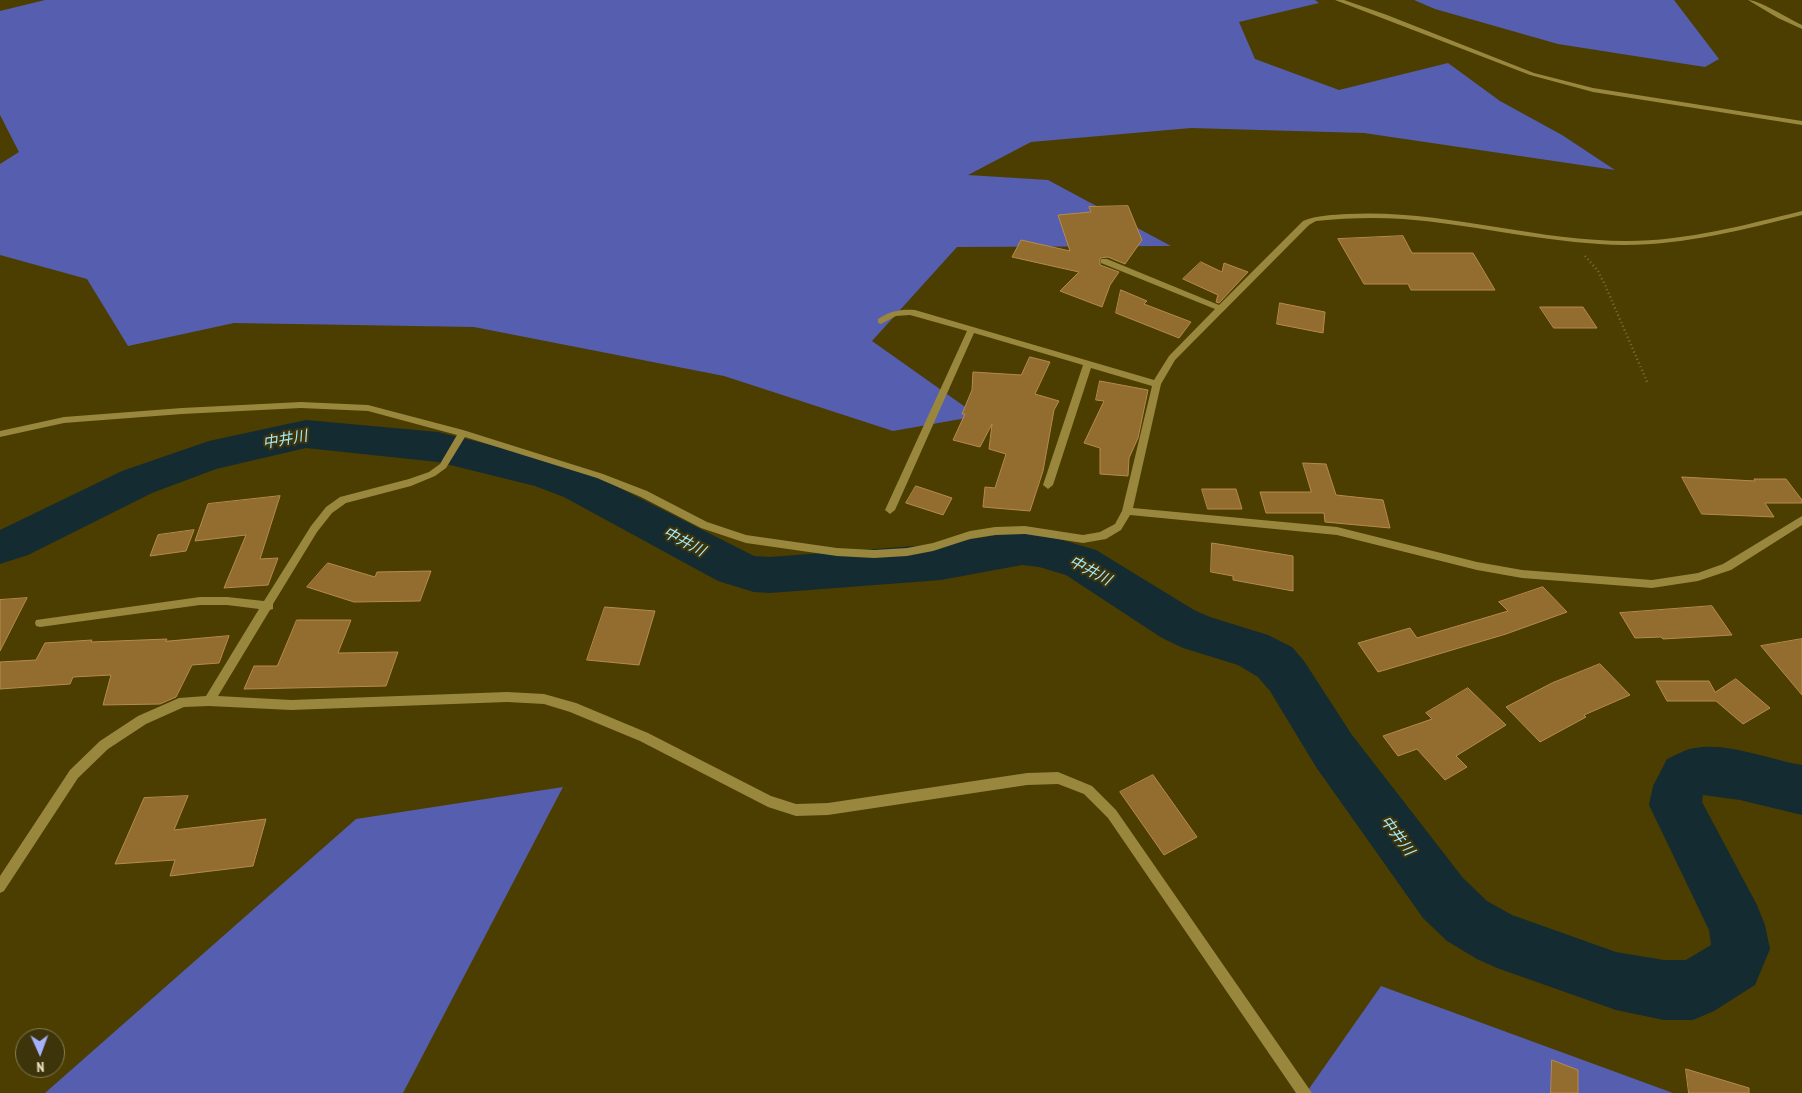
<!DOCTYPE html>
<html>
<head>
<meta charset="utf-8">
<style>
  body { margin:0 }
  #map { position:relative; width:1802px; height:1093px; overflow:hidden; background:#4b3e00; font-family:"PT Sans Narrow",sans-serif }
  canvas { display:block }
  .north { position:absolute; left:15px; top:1028px; width:50px; height:50px; box-sizing:border-box; background:#3d340c; border:1px solid #847c55; border-radius:50%; rotate:178deg; font-size:14px; font-weight:700; line-height:20px; text-align:center; color:#efe7c3 }
  .north::after { content:''; display:block; margin:auto; width:18px; height:22px; background:#a5b1fc; clip-path:polygon(50% 0,100% 100%,50% 72%,0 100%) }
</style>
</head>
<body>
<div id="map">
<canvas width="1802" height="1093"></canvas>
<div class="north">N</div>
</div>
<script>
const context = document.querySelector('canvas').getContext('2d');
context.lineJoin = 'round';
function fill(path, color) { context.fillStyle = color; context.fill(path, 'evenodd'); }
function stroke(path, color, width, dash) { context.strokeStyle = color; context.lineWidth = width; context.lineCap = dash ? 'butt' : 'round'; context.setLineDash(dash || []); context.stroke(path); }
function drawText(font, color, halo, rows, align = 'center') {
  context.font = font + ' "PT Sans Narrow","Noto Sans JP",sans-serif'; context.lineWidth = 4.5; context.setLineDash([]); context.textBaseline = 'middle'; context.strokeStyle = halo; context.fillStyle = color; for (const [text, x, y, turn = 0] of rows) {
    context.save(); context.translate(x, y); context.rotate((+turn || 0) * Math.PI / 180); context.textAlign = isNaN(turn) ? turn : align; if (halo) context.strokeText(text, 0, 0); context.fillText(text, 0, 0); context.restore();
  }
}
fill(new Path2D(`
  M45 0H1315L1319 3 1239 22 1255 59 1339 90 1448 63 1500 101 1562 135 1615 170 1364 133 1191 128 1031 142 968 175 1048 180 1171 246 957 247 872 341 978 416 893 431 724 376 474 327 234 323 128 346 87 279 0 255V164L19 152 0 115V11Z
  M1414 0H1674L1719 59 1705 67 1558 44 1435 9Z
  M563 787 403 1093H45L356 819Z
  M1381 986 1673 1093H1306Z`), '#565eb0');
fill(new Path2D(`
  M306 420 438 432 543 458 594 475 754 556 770 557 941 544 1022 531 1039 533 1096 550 1194 610 1210 617 1268 635 1292 647 1304 661 1352 735 1463 878 1487 901 1512 915 1616 952 1664 960H1686L1711 945 1709 930 1649 805 1653 786 1667 759C1676 755 1686 749 1695 748 1728 742 1770 760 1802 765V815L1740 800 1703 795 1702 802 1757 905 1765 925 1770 949 1755 985 1714 1011 1693 1020H1664L1616 1010 1497 968 1477 959 1447 941 1423 918 1316 767 1270 691 1258 677 1238 665 1183 648 1162 638 1066 575 1039 567 1022 565 941 580 770 593 754 592 718 581 564 497 535 486 438 462 306 448 216 469 152 493 28 555 0 564V530L122 471 209 441Z`), '#142b31');
const building = new Path2D(`
  M1128 206 1142 240 1125 264 1108 257 1100 258V265L1119 272 1110 285 1102 307 1060 291 1079 272 1012 257 1021 240 1070 251 1058 215 1091 212 1089 207Z
  M1403 236 1412 253H1473L1495 290H1411L1408 284H1364L1338 239Z
  M1201 262 1222 272 1224 263 1248 272 1219 303 1216 302 1218 295 1183 279Z
  M1121 290 1147 301 1144 304 1191 322 1179 338 1116 313Z
  M1280 303 1325 312 1323 333 1277 324Z
  M1540 307H1583L1597 328H1554Z
  M1030 357 1050 362 1035 394 1059 401 1054 410 1043 471 1030 511 983 507 985 487 995 488 1006 454 989 449 992 424 980 447 953 440 965 414H962L972 390 973 372 1021 375Z
  M1100 381 1148 390 1138 438 1129 458 1128 476 1100 474V448L1084 443 1104 401 1096 400Z
  M1303 463 1326 464 1336 495 1383 500 1390 528 1325 522 1324 513H1266L1260 492H1311Z
  M1682 477 1755 481 1754 479H1786L1802 500V503H1765L1774 517 1702 514Z
  M916 486 952 498 943 515 906 503Z
  M1202 489H1236L1242 509H1208Z
  M280 496 260 559 278 558 268 585 224 588 246 535 195 541 208 504Z
  M194 530 186 551 150 556 158 535Z
  M1212 543 1293 556V591L1233 580V576L1211 572Z
  M328 563 375 577 377 572 431 571 420 601 354 602 307 587Z
  M1543 587 1567 612 1506 634 1378 672 1358 643 1410 628 1417 638 1508 611 1499 602Z
  M27 598 0 651V600Z
  M1712 606 1732 635 1663 639 1661 637 1635 638 1620 613Z
  M605 607 655 611 639 665 587 660Z
  M297 620H351L338 653 398 652 386 686 244 689 254 666H277Z
  M229 636 219 663 192 665 176 697 160 704 103 705 111 675 73 677 70 684 0 689V662L36 660 45 643 92 640 91 642 167 639 166 641Z
  M1802 639V695L1761 646Z
  M1600 664 1630 695 1584 715 1586 717 1540 742 1506 707 1552 683Z
  M1736 679 1770 708 1743 724 1716 701H1667L1656 681H1709L1715 692Z
  M1468 688 1506 725 1456 756 1467 767 1445 780 1417 749 1398 756 1383 736 1432 719 1426 713Z
  M1153 775 1197 837 1164 855 1120 792Z
  M188 796 174 830 266 819 253 866 170 876 175 860 115 864 144 798Z
  M1552 1060 1578 1070V1093H1551Z
  M1686 1069 1749 1088V1093H1689Z`);
fill(building, '#936c2f');
stroke(building, '#b58b4b', 1);
stroke(new Path2D(`
  M1585 256 1598 271 1605 285 1648 384`), '#7d713b', 2.5, [1, 3]);
fill(new Path2D(`
  M1335 0H1344L1387 15 1534 73 1593 88 1802 121V125L1593 92 1530 75Z
  M1748 0C1759 0 1789 19 1802 25V29L1778 18Z
  M1802 211V215C1735 232 1669 249 1599 244 1533 240 1469 224 1403 219 1374 217 1345 218 1316 221L1309 225 1175 360 1161 384 1133 508 1337 527 1477 562 1522 570 1652 580 1698 573 1723 564 1802 516V525L1731 570 1698 581 1652 588 1522 578 1477 570 1337 535 1130 515 1121 530 1106 539 1083 543 1025 534 995 535 970 539 933 551 907 556 874 558 837 556 746 543 701 528 641 497 597 478 465 437 446 468 435 476 411 486 346 503 332 513 317 532 273 604V609L270 610 218 696 291 700 507 692 544 694 576 703 648 733 771 796 796 804 828 803 1027 773 1058 772 1092 786 1116 810 1312 1093H1296L1108 818 1084 794 1058 784 1027 785 828 815 796 816 768 807 640 741 570 712 544 704 507 702 291 710 209 706 184 707 146 724 108 749 78 778 4 891 0 893V876L70 770 100 741 138 716 179 698 206 696 259 609 227 605H200L40 627 36 626 35 623 36 620 200 597H227L264 601 311 526 326 507 340 497 409 479 429 472 440 464 457 435 368 411 301 408 182 414 64 423 0 437V431L64 417 182 408 301 402 368 405 463 430 603 474 647 491 707 522 746 535 837 548 874 550 907 548 933 543 970 531 995 527 1025 526 1083 535 1100 532 1115 524 1122 511 1152 386 1091 368 1053 485 1048 489 1043 485 1083 365 974 333 895 510 890 514 885 510 967 331 910 315 896 316 881 324 878 323V319C890 311 901 309 915 310L1154 380 1169 356 1215 309 1101 263V259H1107L1219 305 1303 221C1317 215 1333 215 1348 214 1442 209 1533 241 1627 241 1686 241 1745 225 1802 211Z`), '#98873d');
drawText('italic 15px', '#a4eafc', '#3d340c', [
  ["中井川",285,440,-10],
  ["中井川",684,542,28],
  ["中井川",1090,571,28],
  ["中井川",1397,836,53]
]);
</script>
</body>
</html>
